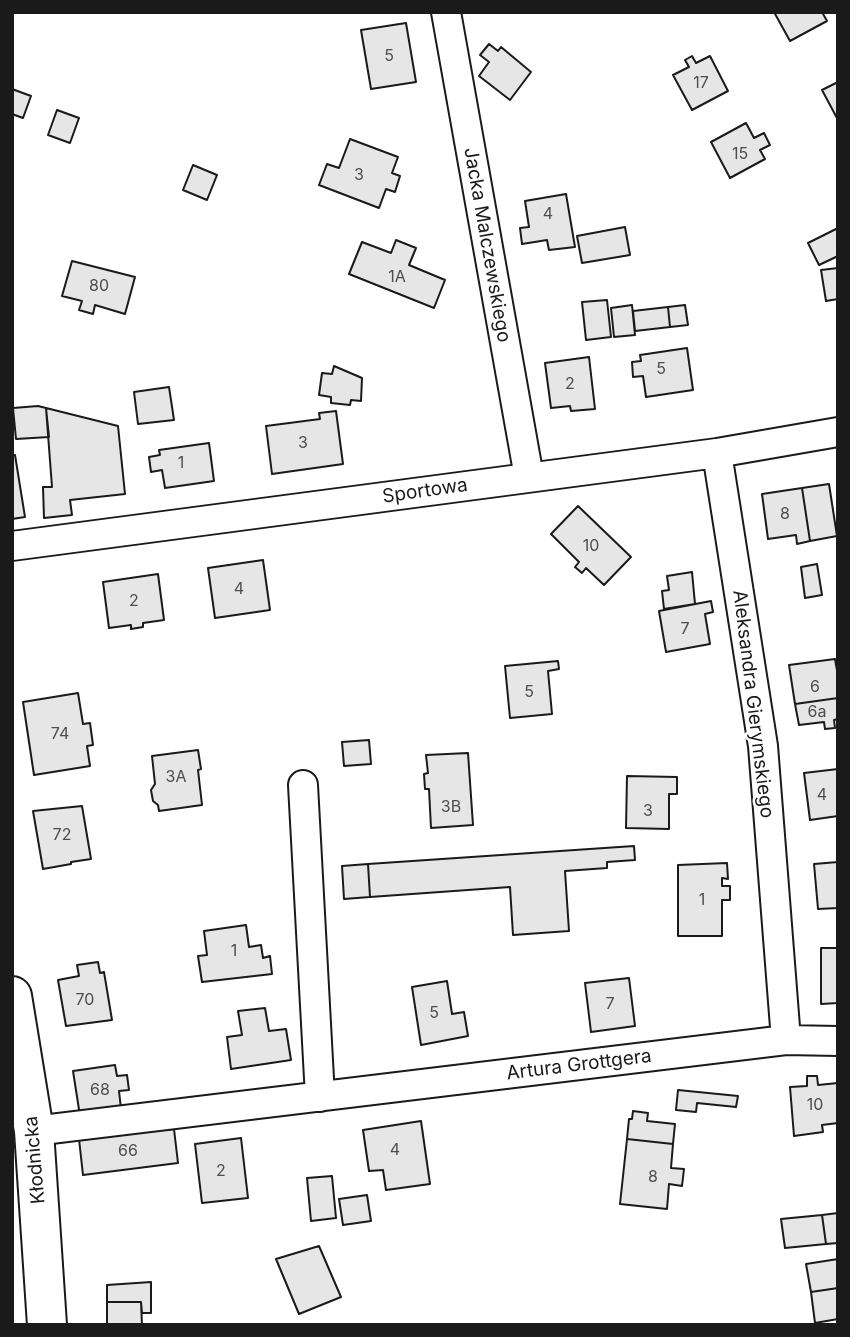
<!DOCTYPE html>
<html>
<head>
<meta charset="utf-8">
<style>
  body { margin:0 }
  #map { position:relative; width:850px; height:1337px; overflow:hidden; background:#fff; font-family:Inter,sans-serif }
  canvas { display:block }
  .frame { position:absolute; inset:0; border:14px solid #1a1a1a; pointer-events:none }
</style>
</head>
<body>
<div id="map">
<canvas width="850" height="1337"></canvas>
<div class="frame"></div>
</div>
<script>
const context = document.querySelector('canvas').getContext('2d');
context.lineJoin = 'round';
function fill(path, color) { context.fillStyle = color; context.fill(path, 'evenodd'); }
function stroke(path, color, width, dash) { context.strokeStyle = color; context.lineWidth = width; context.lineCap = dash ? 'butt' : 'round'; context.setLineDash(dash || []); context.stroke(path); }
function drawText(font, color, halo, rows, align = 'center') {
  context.font = font + ' Inter,sans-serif'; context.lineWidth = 5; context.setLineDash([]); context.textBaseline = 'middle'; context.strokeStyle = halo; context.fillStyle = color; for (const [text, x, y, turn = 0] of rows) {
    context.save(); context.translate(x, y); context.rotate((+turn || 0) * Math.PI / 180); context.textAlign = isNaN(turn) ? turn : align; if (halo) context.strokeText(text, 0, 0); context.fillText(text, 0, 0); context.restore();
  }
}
const building = new Path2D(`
  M774 12H822L827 21 790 41Z
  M406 23 416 82 371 89 361 30Z
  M489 44 498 51 501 47 531 72 510 100 479 76 489 62 480 55Z
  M692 56 696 63 710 56 728 91 692 110 673 75 689 67 685 60Z
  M838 82V120L822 90Z
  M12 89 31 96 23 118 12 114Z
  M57 110 79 118 70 143 48 135Z
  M746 123 754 138 764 133 770 145 760 150 765 159 730 178 711 142Z
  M350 139 398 157 392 173 400 176 395 192 386 189 379 208 319 185 327 164 339 168Z
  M193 165 217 175 207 200 183 190Z
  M566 194 575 247 549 250 547 240 522 244 520 228 529 227 525 201Z
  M625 227 630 255 582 263 577 236Z
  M836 229 838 232V256L819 265 808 243Z
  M396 240 416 248 409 265 445 280 434 308 349 274 362 242 391 253Z
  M72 261 135 277 125 314 95 305 93 314 79 310 82 301 62 296Z
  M838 268V299L826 301 821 270Z
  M607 300 611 337 586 340 582 302Z
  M632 305 635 335 614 337 611 308Z
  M685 305 688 325 670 327 668 307Z
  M668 307 670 327 635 331 633 311Z
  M687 348 693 390 646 397 643 376 633 377 632 362 641 361 640 355Z
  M589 357 595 409 571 411 570 406 551 408 545 363Z
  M334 366 362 378 361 401 351 400 350 405 331 403V397L319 395 322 373 332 374Z
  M169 387 174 420 138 424 134 392Z
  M38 406 46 408 49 437 16 439 13 408Z
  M46 408 118 426 125 494 70 500 72 515 44 518 43 487H52Z
  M336 411 343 464 272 474 266 426 320 419 319 413Z
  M209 443 214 481 165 488 162 470 151 472 149 457 160 455 159 450Z
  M12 455H15L25 517 12 519Z
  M829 484 837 536 810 541 802 488Z
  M802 488 810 541 797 544 796 535 768 539 762 494Z
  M578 506 631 557 604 585 586 568 582 573 575 567 579 562 551 534Z
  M263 560 270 610 215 618 208 568Z
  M817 564 822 595 805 598 801 567Z
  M692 572 695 604 664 609 662 591 669 590 667 576Z
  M158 574 164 620 143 623V627L131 629V625L109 628 103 582Z
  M711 601 713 612 705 614 710 644 666 652 659 611Z
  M835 659 838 676V698L795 704 789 665Z
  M558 661 559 669 548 671 552 714 510 718 505 666Z
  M78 693 83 724 90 723 93 745 87 746 90 766 34 775 23 702Z
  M838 698V719L834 720 835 728 825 729 824 722 799 725 795 704Z
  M369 740 371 764 344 766 342 742Z
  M198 750 201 769 198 770 202 805 159 811 158 805 153 801 151 790 155 784 152 756Z
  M468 753 473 825 431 828 429 789H425L424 774 428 773 426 755Z
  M838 769V816L810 820 804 773Z
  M627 776 677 777V794H669V829L626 828Z
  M82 806 91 859 71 862V864L43 869 33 811Z
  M634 846 635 860 607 862V868L565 871 569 931 513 935 510 887 370 897 368 864Z
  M838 862V908L818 909 814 864Z
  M727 863 728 879 722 878V886H730V900H722V936H678V865Z
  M368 864 370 897 344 899 342 866Z
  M246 925 249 947 261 945 263 958 270 956 272 974 202 982 198 956 207 955 204 931Z
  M821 948H838V1003L821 1004Z
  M98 962 100 973 104 972 112 1020 66 1026 58 980 79 976 77 965Z
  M629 978 635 1026 591 1032 585 983Z
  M447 981 452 1014 464 1012 468 1036 421 1045 412 987Z
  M265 1008 269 1031 286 1029 291 1060 231 1069 227 1037 242 1035 238 1011Z
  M115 1065 117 1076 127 1075 129 1090 119 1091 121 1109 80 1116 73 1071Z
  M807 1076H817L818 1085 838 1083V1123L822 1125 823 1132 794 1136 790 1087 807 1086Z
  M678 1090 738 1096 736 1107 697 1103 696 1112 676 1110Z
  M633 1111 648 1113 647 1121 675 1124 673 1144 627 1139 629 1119H632Z
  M421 1121 430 1184 386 1190 383 1170 369 1171 363 1130Z
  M174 1129 178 1163 83 1175 79 1139Z
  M241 1138 248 1198 202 1203 195 1144Z
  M627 1139 673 1144 671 1168 684 1169 682 1186 669 1184 667 1209 620 1204Z
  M332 1176 336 1218 311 1221 307 1178Z
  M367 1195 371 1221 343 1225 339 1199Z
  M838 1213V1243L826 1244 822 1215Z
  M822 1215 826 1244 785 1248 781 1219Z
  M319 1246 341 1297 299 1314 276 1259Z
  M838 1259V1288L811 1292 806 1264Z
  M151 1282V1313H142L141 1302H107V1285Z
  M838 1288V1319L815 1323 811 1292Z
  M107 1302H141L142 1325H107Z`);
fill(building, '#e6e6e6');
stroke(building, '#1a1a1a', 2);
const street = new Path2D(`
  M446 12 529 477
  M717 453 763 746 786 1040
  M12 546 717 453 838 432
  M303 785 320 1097
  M34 1131 786 1040 838 1041`);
const secondary = new Path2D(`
  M12 996 34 1131 47 1325`);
stroke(street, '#1a1a1a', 32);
stroke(secondary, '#1a1a1a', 42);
stroke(street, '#fff', 28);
stroke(secondary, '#fff', 38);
drawText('16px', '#4d4d4d', null, [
  ["5",389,56],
  ["17",701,83],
  ["15",740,154],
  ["3",359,175],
  ["4",548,214],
  ["1A",397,277],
  ["80",99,286],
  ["5",661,369],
  ["2",570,384],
  ["3",303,443],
  ["1",181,463],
  ["8",785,514],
  ["10",591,546],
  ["4",239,589],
  ["2",134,601],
  ["7",685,629],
  ["6",815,687],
  ["5",529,692],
  ["6a",817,712],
  ["74",60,734],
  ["3A",176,777],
  ["4",822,795],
  ["3B",451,807],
  ["3",648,811],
  ["72",62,835],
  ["1",702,900],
  ["1",234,951],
  ["70",85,1000],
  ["7",610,1004],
  ["5",434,1013],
  ["68",100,1090],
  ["10",815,1105],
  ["4",395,1150],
  ["66",128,1151],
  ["2",221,1171],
  ["8",653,1177]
]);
drawText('19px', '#1a1a1a', '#fff', [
  ["Jacka Malczewskiego",487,245,80],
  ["Sportowa",425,491,-8],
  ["Aleksandra Gierymskiego",753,704,83],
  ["Artura Grottgera",579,1065,-7],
  ["Kłodnicka",35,1160,-95]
]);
</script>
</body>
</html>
